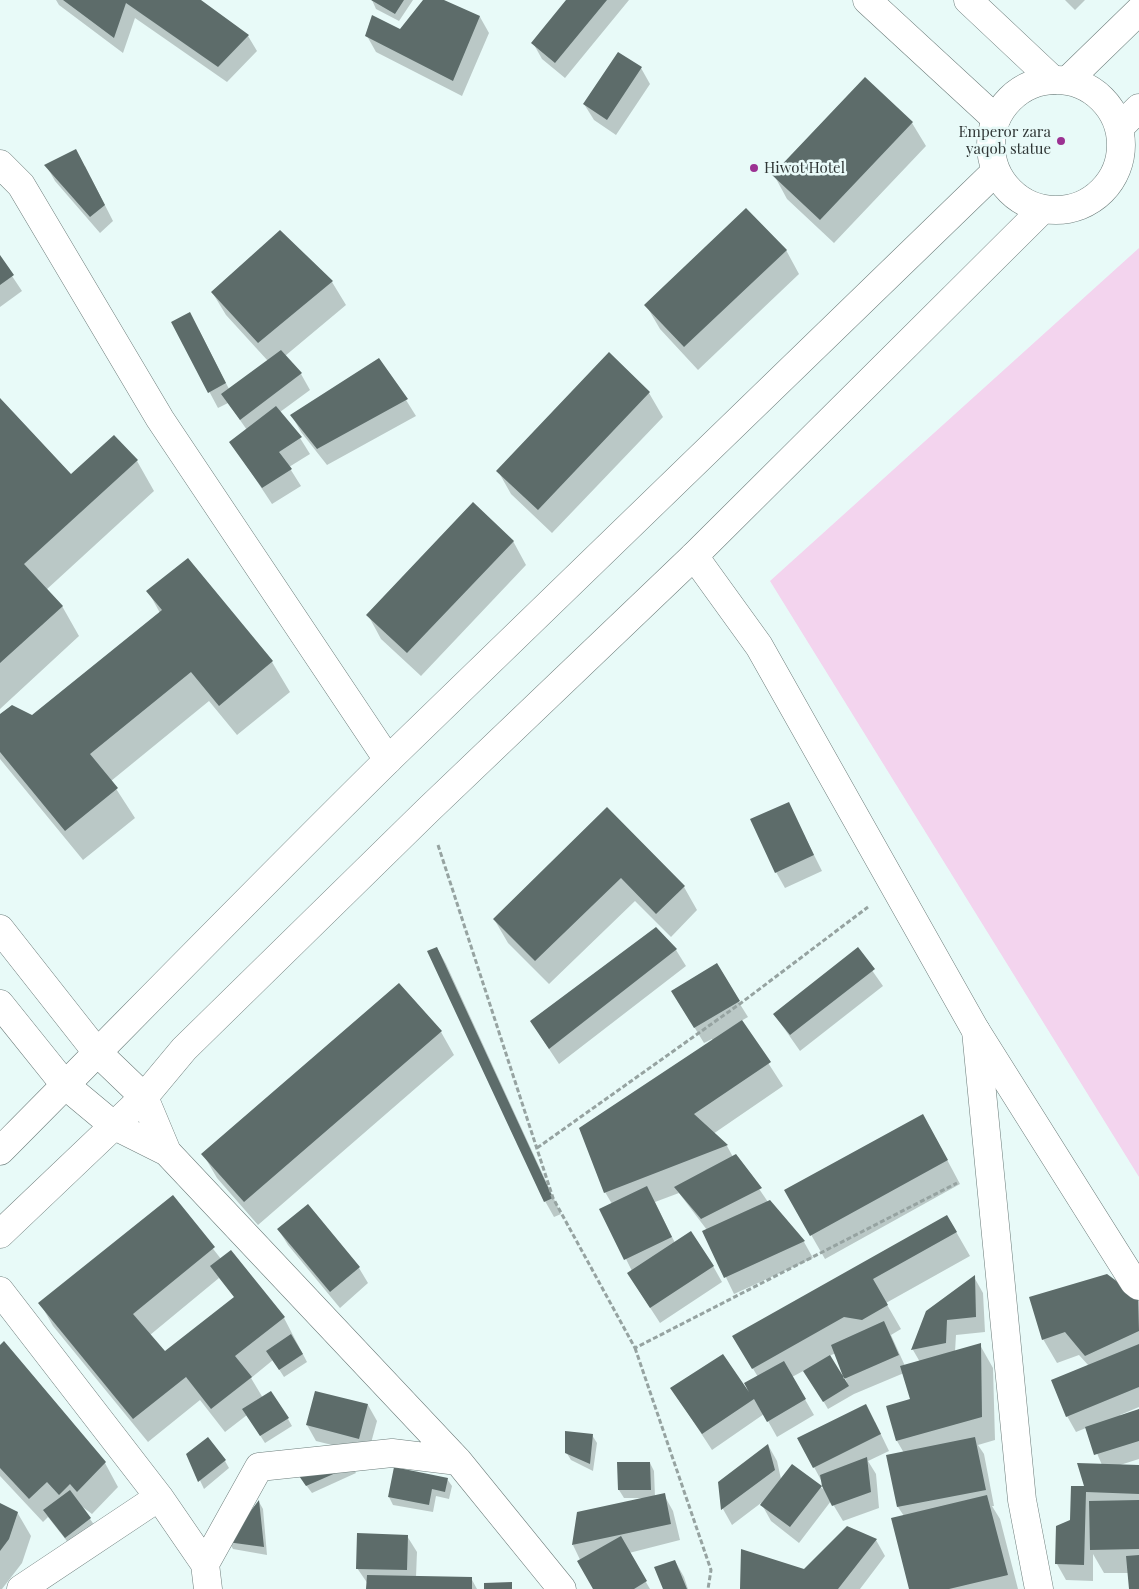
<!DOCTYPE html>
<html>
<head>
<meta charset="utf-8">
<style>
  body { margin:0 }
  canvas { display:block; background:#e8faf8 }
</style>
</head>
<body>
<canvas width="1139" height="1589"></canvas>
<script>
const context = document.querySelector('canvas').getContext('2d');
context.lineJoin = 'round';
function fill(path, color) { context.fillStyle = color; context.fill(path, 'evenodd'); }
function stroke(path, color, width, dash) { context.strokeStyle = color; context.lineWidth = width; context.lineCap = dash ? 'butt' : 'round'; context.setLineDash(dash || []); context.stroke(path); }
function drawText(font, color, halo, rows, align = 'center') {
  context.font = font + ' "Playfair Display",serif'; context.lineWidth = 5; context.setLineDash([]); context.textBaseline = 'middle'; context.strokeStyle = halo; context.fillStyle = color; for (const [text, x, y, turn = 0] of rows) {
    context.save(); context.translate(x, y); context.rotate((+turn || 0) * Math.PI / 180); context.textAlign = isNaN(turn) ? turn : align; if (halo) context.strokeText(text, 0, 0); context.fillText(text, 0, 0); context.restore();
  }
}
fill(new Path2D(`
  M1139 248V1177L770 581Z`), '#f3d4ee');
fill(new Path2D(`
  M56 0H199L248 36 257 51 227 82 135 18 123 53 59 5Z
  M372 0H413L399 21 376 9Z
  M425 0H441L480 17 489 33 462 96 376 52 367 36 400 31Z
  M568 0H629L565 78 542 59 533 43Z
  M1065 0H1085L1075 10Z
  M641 68 650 84 616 135 594 120 584 104Z
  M912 123 926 146 834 243 787 199 774 175Z
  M46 165 85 166 113 221 100 233 55 181Z
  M280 232 332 282 346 305 285 356 301 374 310 390 280 412 300 438 310 454 289 467 301 486 272 504 231 442 247 430 228 403 218 408 172 322 199 330 229 389 268 361 226 315 212 292Z
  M786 250 799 274 698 370 660 329 646 305Z
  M0 258 22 291 0 307Z
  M609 354 649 393 663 417 552 533 511 494 498 471Z
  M0 400 71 476 137 461 154 491 46 590 62 606 79 636 0 709Z
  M406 400 416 416 327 465 301 432 292 416Z
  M513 541 526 565 421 676 381 639 368 615Z
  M187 559 272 662 290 692 237 735 209 701 111 781 135 818 83 860 0 759V716H32L160 613 148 591Z
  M788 803 822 871 785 888 776 872Z
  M607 809 684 887 697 910 671 937 635 901 549 984 508 943 494 919Z
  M656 928 676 950 686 966 559 1064 541 1037Z
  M437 948 446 964 561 1214 554 1217 545 1201Z
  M857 949 883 986 800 1051 774 1014Z
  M738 1001 748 1017 741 1021 783 1086 713 1134 727 1146 733 1157 736 1155 768 1202 804 1242 813 1258 734 1294 704 1232 707 1230 679 1193 655 1202 675 1243 713 1266 722 1282 660 1323 638 1289 632 1271 626 1259 612 1204 605 1192 713 1041 712 1039 704 1043 682 1007Z
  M441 1032 454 1055 258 1225 217 1178 203 1154Z
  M936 1139 960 1184 825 1259 786 1191Z
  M172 1196 221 1259 231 1252 284 1318 307 1362 284 1377 273 1360 251 1378 263 1398 288 1419 292 1426 265 1443 247 1415 225 1432 200 1400 148 1442 53 1326 40 1303ZM219 1278 235 1298 165 1353 150 1335Z
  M947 1216 970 1256 886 1303 901 1329 891 1335 905 1366 920 1362 913 1350 927 1312 974 1277 983 1293 985 1332 956 1335 955 1352 980 1345 993 1368 995 1440 978 1445 984 1454 994 1506H992L1000 1519 1018 1589H910L904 1516 898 1507 887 1456 904 1453 897 1441 912 1400 904 1373 854 1394 828 1409 805 1370 792 1377 814 1415 777 1437 764 1414 712 1450 672 1389 748 1392 746 1384 758 1377 734 1337ZM836 1353 847 1383H846L829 1356Z
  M278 1229 359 1268 368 1283 340 1308 288 1245Z
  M1137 1297 1139 1301V1407L1120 1415V1417L1139 1411V1459L1120 1465 1139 1466V1589H1130L1128 1573H1104L1093 1554V1581L1066 1580 1057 1564 1058 1526 1072 1521 1086 1487 1102 1465 1086 1428 1076 1432 1067 1416 1089 1366 1079 1355 1057 1363 1043 1339Z
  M0 1347 105 1463 118 1487 92 1514 80 1505 95 1526 70 1545 48 1517 43 1522 0 1476Z
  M368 1405 377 1421 368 1454 316 1441 307 1425Z
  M875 1422 889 1451 868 1461 876 1474 879 1508 843 1521 831 1501 799 1543 771 1521 761 1503 732 1525 723 1509 720 1483 768 1445 777 1461 781 1479 792 1465 823 1489 822 1482 799 1439Z
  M592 1435 597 1443 593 1471 571 1460 566 1452Z
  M188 1455 225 1461 229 1468 204 1489Z
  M650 1463 654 1471 655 1497 664 1495 673 1511 680 1540 629 1553 650 1589H594L573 1545 644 1498H624L619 1490Z
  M352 1466 356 1473 312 1493 303 1481Z
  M447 1479 452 1486 449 1499 436 1496 433 1512 393 1505 389 1497Z
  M259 1502 263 1509 267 1555 233 1549 229 1542Z
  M0 1504 17 1512 31 1536 22 1563 2 1589H0Z
  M847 1528 876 1540 885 1556 860 1589H741L804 1571Z
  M407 1536 417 1552 416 1577 471 1578 477 1589H368V1584L357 1568Z
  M675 1561 684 1577 688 1589H664Z`), '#0003');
fill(new Path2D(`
  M63 0H201L249 35 218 67 126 3 114 38Z
  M371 0H404L395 14Z
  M423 0H444L480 16 453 81 365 36 372 15 400 29Z
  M566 0H607L555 63 531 43Z
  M618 52 642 67 607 120 583 104Z
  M865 77 913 122 820 220 772 175Z
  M76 149 105 205 90 217 44 165Z
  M746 208 787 250 684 347 644 305Z
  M280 230 333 281 258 343 211 292Z
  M0 255 14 275 0 285Z
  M190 312 226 383 208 393 171 322Z
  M281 350 302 373 240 420 221 394Z
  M609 352 650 392 538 510 496 471Z
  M379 358 408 399 317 449 290 415Z
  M0 398 71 474 114 435 138 460 24 564 63 606 0 663Z
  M276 406 302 437 279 452 292 469 262 488 229 442Z
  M473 502 514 541 407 653 366 615Z
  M188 558 273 661 219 706 191 672 90 754 118 788 65 831 0 752V714L12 705 32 715 162 610 146 591Z
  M789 802 814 855 775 873 750 819Z
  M607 807 685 886 656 914 621 878 535 961 493 919Z
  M656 927 677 949 549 1049 530 1021Z
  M437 947 553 1198 544 1202 427 951Z
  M858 947 875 969 790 1035 773 1014Z
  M717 963 740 1001 694 1028 671 991Z
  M399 983 442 1031 244 1202 201 1154Z
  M742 1020 771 1062 694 1114 728 1145 604 1193 579 1128Z
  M923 1114 948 1160 810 1236 784 1190Z
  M736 1154 762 1188 701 1219 674 1187Z
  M647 1186 672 1237 624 1260 599 1209Z
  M173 1195 215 1247 133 1314 165 1351 234 1297 210 1266 231 1250 285 1317 235 1356 252 1377 211 1409 186 1377 133 1419 38 1303Z
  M770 1200 805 1241 724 1278 702 1231Z
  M308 1204 360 1267 330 1292 277 1229Z
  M947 1215 957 1232 873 1279 888 1305 862 1320 844 1317 752 1369 732 1336Z
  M691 1231 714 1266 650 1308 627 1273Z
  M1107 1274 1138 1297 1139 1331 1085 1356 1065 1332 1042 1340 1029 1297Z
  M975 1275 976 1317 947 1320 946 1343 911 1350 926 1311Z
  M884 1321 899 1355 844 1379 831 1345Z
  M291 1334 303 1354 279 1370 266 1351Z
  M4 1341 106 1462 77 1492 70 1484 59 1495 47 1482 29 1499 0 1468V1345Z
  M981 1343 982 1417 896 1441 886 1406 910 1399 900 1366Z
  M1139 1344V1387L1066 1417 1051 1380Z
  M723 1354 749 1392 744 1383 784 1361 806 1399 767 1422 754 1399 702 1434 670 1388Z
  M830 1355 849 1386 823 1402 803 1371Z
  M271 1391 289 1418 260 1436 242 1409Z
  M315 1391 368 1404 359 1439 306 1425Z
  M866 1404 881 1434 813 1468 797 1438Z
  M1139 1409V1441L1094 1455 1085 1427Z
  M565 1431 593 1434 590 1464 565 1453Z
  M208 1437 226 1460 198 1482 186 1454Z
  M975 1437 986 1490 897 1507 886 1455Z
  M768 1444 775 1470 721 1510 718 1482Z
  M867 1457 871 1492 832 1506 822 1486 820 1475Z
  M617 1462H650L651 1490H618Z
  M1077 1463 1139 1465V1494L1086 1492 1084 1565 1055 1564 1056 1526 1070 1520 1071 1486H1084Z
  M792 1464 822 1486 790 1527 760 1505Z
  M354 1465 306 1486 297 1473Z
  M394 1467 448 1478 445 1492 432 1489 429 1505 388 1497Z
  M70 1490 91 1518 65 1538 43 1510Z
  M665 1493 671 1524 572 1545 577 1512Z
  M987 1495 1008 1575 949 1589H909L891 1518Z
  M259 1500 264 1547 227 1542Z
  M1139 1500V1549L1090 1550 1089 1501Z
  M0 1503 18 1512 9 1539 0 1551Z
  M847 1526 877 1539 838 1589H740L741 1549 804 1569Z
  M357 1533 408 1535 407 1570 356 1569Z
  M621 1536 647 1581 634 1589H593L577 1561Z
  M1139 1555V1589H1129L1126 1556Z
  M675 1560 687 1589H663L654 1567Z
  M367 1575 472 1577V1589H366Z
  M512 1582V1589H484V1583Z`), '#5d6c6a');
const minor = new Path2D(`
  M0 164 21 185 160 419 388 760
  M976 1031 1134 1282 1139 1286
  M144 1097 167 1152 458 1461
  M113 1125 167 1152
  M0 1291 159 1497 205 1564 208 1589
  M205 1564 259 1467 392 1453 458 1461 562 1589
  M21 1589 159 1497`);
const tertiary = new Path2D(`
  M867 0 996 119
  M968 0 1053 80
  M694 556 759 646 976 1031 1022 1500 1039 1589
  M0 929 96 1051 144 1097
  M0 1004 65 1085 113 1125`);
const trunk = new Path2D(`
  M991 145a65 65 0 1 1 130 0a65 65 0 1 1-130 0Z
  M1067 81 1139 11
  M1120 127 1139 108
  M0 1151C130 1020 259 887 391 757 591 561 794 367 996 171
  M0 1234 144 1097 184 1049 427 811 694 556 1043 209`);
stroke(minor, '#6d7d7b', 29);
stroke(tertiary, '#6d7d7b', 29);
stroke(trunk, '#6d7d7b', 29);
stroke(new Path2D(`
  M438 845 553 1198 635 1348 957 1183
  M537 1148 741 1003 868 907
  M635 1348 711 1570 708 1589`), '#96a3a1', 3, [5, 2.5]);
stroke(minor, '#fff', 28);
stroke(tertiary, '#fff', 28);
stroke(trunk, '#fff', 28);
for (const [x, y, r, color] of [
  [1061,141,5,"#9b3192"],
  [754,168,5,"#9b3192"]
]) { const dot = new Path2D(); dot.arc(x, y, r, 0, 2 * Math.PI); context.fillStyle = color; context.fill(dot); stroke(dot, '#e8faf8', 2); }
drawText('15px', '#2f3635', '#e8faf8', [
  ["Emperor zara",1051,132],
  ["yaqob statue",1051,149],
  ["Hiwot Hotel",764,168,"left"]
], 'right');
</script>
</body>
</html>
